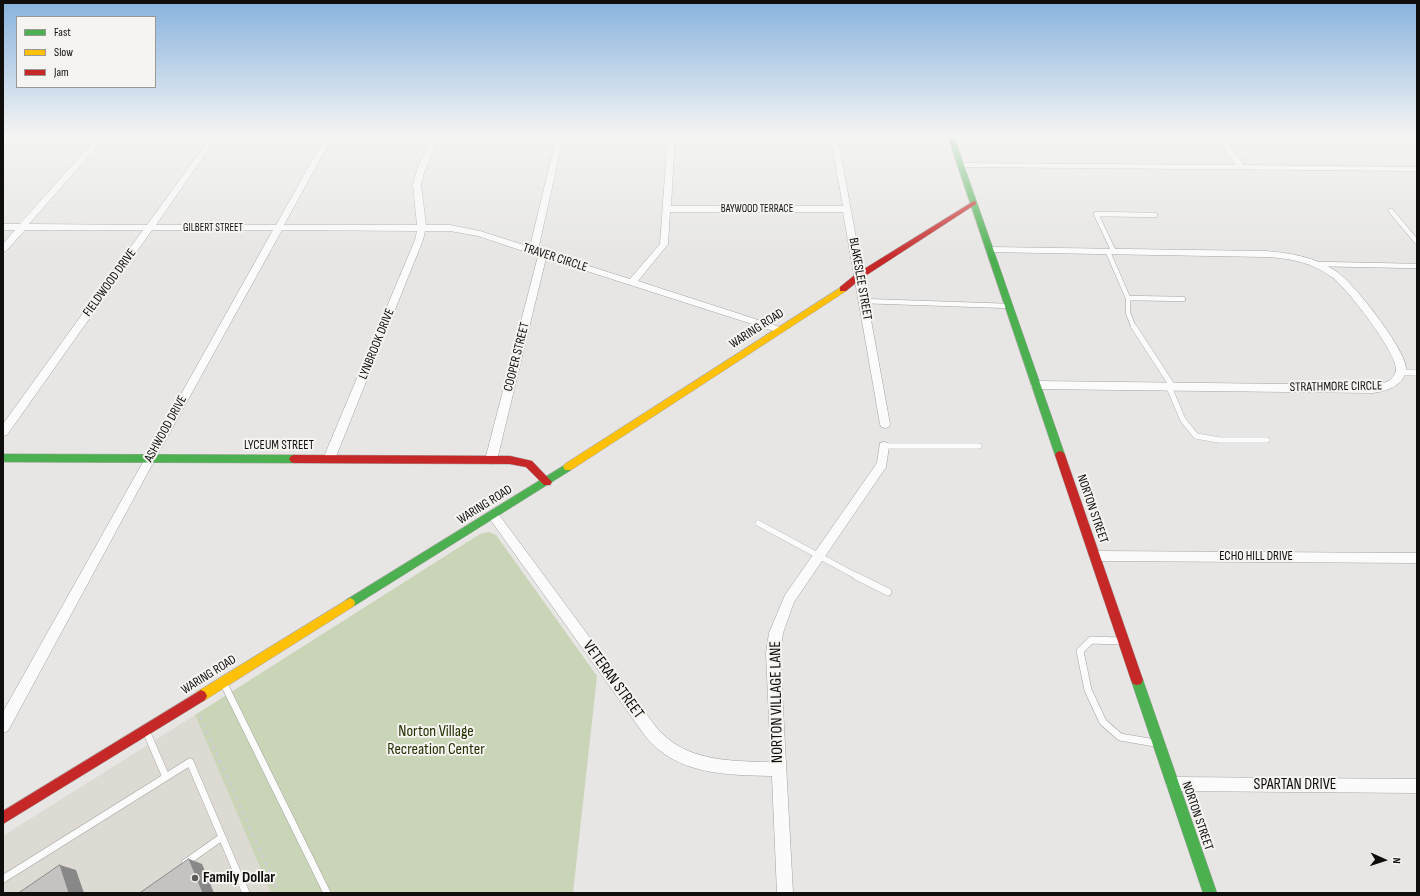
<!DOCTYPE html>
<html>
<head>
<meta charset="utf-8">
<style>
  body { margin:0 }
  #map { position:relative; width:1420px; height:896px; overflow:hidden; background:#e7e6e4; font-family:"Sofia Sans Condensed",sans-serif }
  canvas { display:block }
  .frame { position:absolute; inset:0; border:4px solid #0f0e0d; pointer-events:none }
  .legend { position:absolute; left:16px; top:16px; width:140px; height:72px; box-sizing:border-box; background:#f5f4f0; border:1px solid #999895; margin:0; padding:5px 7px; list-style:none; font-size:12px; color:#0f0e0d }
  .legend li { display:flex; align-items:center; gap:8px; height:20px }
  .legend b { width:20px; border:1px solid #999895 }
  .north { position:absolute; left:1364px; top:840px; width:40px; height:40px; -webkit-text-stroke:3px #f5f4f0; paint-order:stroke; rotate:93deg; font-size:11px; font-weight:700; line-height:16px; text-align:center; color:#0f0e0d }
  .north::after { content:''; display:block; margin:auto; width:14px; height:18px; background:#0f0e0d; clip-path:polygon(50% 0,100% 100%,50% 72%,0 100%) }
</style>
</head>
<body>
<div id="map">
<canvas width="1420" height="896"></canvas>
<div class="frame"></div>
<ul class="legend">
<li><b style="height:5px;background:#4caf50"></b>Fast</li>
<li><b style="height:5px;background:#ffc107"></b>Slow</li>
<li><b style="height:5px;background:#c62828"></b>Jam</li>
</ul>
<div class="north">N</div>
</div>
<script>
const context = document.querySelector('canvas').getContext('2d');
context.lineJoin = 'round';
function fill(path, color) { context.fillStyle = color; context.fill(path, 'evenodd'); }
function stroke(path, color, width, dash) { context.strokeStyle = color; context.lineWidth = width; context.lineCap = dash ? 'butt' : 'round'; context.setLineDash(dash || []); context.stroke(path); }
function drawText(font, color, halo, rows, align = 'center') {
  context.font = font + ' "Sofia Sans Condensed",sans-serif'; context.lineWidth = 4; context.setLineDash([]); context.textBaseline = 'middle'; context.strokeStyle = halo; context.fillStyle = color; for (const [text, x, y, turn = 0] of rows) {
    context.save(); context.translate(x, y); context.rotate((+turn || 0) * Math.PI / 180); context.textAlign = isNaN(turn) ? turn : align; if (halo) context.strokeText(text, 0, 0); context.fillText(text, 0, 0); context.restore();
  }
}
fill(new Path2D(`
  M195 715 271 893H3V836Z`), '#dcdad3');
fill(new Path2D(`
  M489 532 496 535 597 676 573 893H271L195 715 480 534Z`), '#cad4b6');
const laneFar2 = new Path2D(`
  M1391 211 1417 242
  M1108 252 1128 298 1183 299
  M1114 252 1096 214 1155 215
  M1317 264 1417 266
  M1128 298V313L1134 328
  M863 301 1009 306`);
const laneFar1 = new Path2D(`
  M1134 327 1173 387
  M1400 372 1417 373
  M1169 387 1183 420 1196 436 1219 440H1267
  M884 446H979
  M758 523 858 577`);
const lane = new Path2D(`
  M856 576 888 592
  M1120 641 1091 640 1080 651 1088 690 1103 722 1120 737 1155 743
  M224 684 327 893
  M147 733 166 777
  M185 863 222 837
  M3 879 190 762 246 893`);
const street = new Path2D(`
  M100 134H108L29 224 147 225 213 134H219L156 225H276L327 134H334L284 225H417L413 185 418 167 433 134H440L424 173 421 185 426 225H450L480 231 530 247 557 134H564L538 250 630 279 660 244 668 134H675L671 206H843L830 134H837L890 424 889 427 885 428 881 427 880 424 843 212H670L668 244 638 281 783 328 785 330 783 332H777L546 258 497 460 495 463 491 464 487 463 485 460 538 256 478 236 450 231H425L423 240 335 459 333 462 329 463 325 462 323 459 415 240 417 231 282 230 154 461 8 731 3 733V712L273 230H152L7 435 3 436V424L143 230H25L6 251 3 252V244L15 230H3V224H20Z
  M1213 134H1220L1244 165 1417 167V171L961 167 957 165 961 163 1236 165Z
  M990 247 1265 251C1291 253 1315 257 1337 272 1353 282 1406 350 1406 368 1406 385 1387 391 1373 393L1036 389 1032 388 1031 385 1032 382 1036 381 1373 385C1383 384 1395 381 1396 369 1397 353 1346 287 1332 277 1311 262 1289 258 1265 257L987 252 986 250Z
  M884 442 888 443 889 446 886 467 794 602 783 633 780 653 793 893H777L772 776C727 775 677 775 646 737L487 515 489 512 493 510 497 512 656 727C685 762 730 761 771 762L766 653 769 633 785 595 877 463 880 443Z
  M1095 551 1417 553V563L1095 561 1091 560 1089 556 1091 552Z
  M1173 777 1417 779V793L1173 791 1168 789 1166 784 1168 779Z`);
const fast = new Path2D(`
  M947 134H953L1065 455 1063 458H1057L1055 455Z
  M3 454 294 455 297 456 299 459 297 462 294 463 3 462Z
  M568 463 571 464 573 467 571 470 354 606 350 608 346 606 345 603 346 600Z
  M1137 675 1141 676 1143 680 1217 893H1203L1131 680 1133 676Z`);
const slow = new Path2D(`
  M843 286 847 289 846 291 571 470H565L563 467 565 464Z
  M350 598 354 600 355 603 354 606 205 700 201 702 197 700 195 696 197 692Z`);
const jam = new Path2D(`
  M974 201 976 202V204L862 278 846 291H840V287L856 274Z
  M1060 451 1063 452 1065 455 1143 680 1141 684 1137 685 1133 684 1131 680 1055 455 1057 452Z
  M294 455 510 456 532 461 552 482 550 485H544L526 467 510 464 294 463 291 462 289 459 291 456Z
  M201 690 205 692 207 696 205 700 3 824V811Z`);
stroke(laneFar2, '#a4a3a1', 5.5);
stroke(laneFar1, '#a4a3a1', 6);
stroke(lane, '#a4a3a1', 8);
stroke(street, '#a4a3a1', 1);
stroke(fast, '#a4a3a1', 1);
stroke(slow, '#a4a3a1', 1);
stroke(jam, '#a4a3a1', 1);
stroke(new Path2D(`
  M200 716 279 893`), '#cecece', 3, [4, 4]);
stroke(laneFar2, '#fbfbfb', 4.5);
stroke(laneFar1, '#fbfbfb', 5.5);
stroke(lane, '#fbfbfb', 7);
fill(street, '#fbfbfb');
fill(fast, '#4caf50');
fill(slow, '#ffc107');
fill(jam, '#c62828');
fill(new Path2D(`
  M189 859 202 864 214 893H203Z
  M60 865 76 870 84 893H69Z`), '#898888');
const building = new Path2D(`
  M189 859 203 893H140Z
  M60 865 69 893H19Z`);
fill(building, '#c4c3c2');
stroke(building, '#898888', 1);
const sky = context.createLinearGradient(0, 0, 0, 259);
sky.addColorStop(0, '#87b2de');
sky.addColorStop(0.52, '#f4f4f3');
sky.addColorStop(1, '#f4f4f300');
context.fillStyle = sky;
context.fillRect(0, 0, 1420, 259);
for (const [x, y, r, color] of [
  [195,878,4,"#5b5a58"]
]) { const dot = new Path2D(); dot.arc(x, y, r, 0, 2 * Math.PI); context.fillStyle = color; context.fill(dot); stroke(dot, '#f5f4f0', 1.5); }
drawText('11px', '#0f0e0d', '#f5f4f0', [
  ["BAYWOOD TERRACE",757,209],
  ["GILBERT STREET",213,228]
]);
drawText('13px', '#0f0e0d', '#f5f4f0', [
  ["TRAVER CIRCLE",555,258,18],
  ["BLAKESLEE STREET",860,279,80],
  ["FIELDWOOD DRIVE",110,283,-54],
  ["WARING ROAD",757,329,-33],
  ["LYNBROOK DRIVE",377,344,-68],
  ["COOPER STREET",517,357,-76],
  ["STRATHMORE CIRCLE",1336,387,-1],
  ["ASHWOOD DRIVE",166,429,-61],
  ["LYCEUM STREET",279,446],
  ["WARING ROAD",485,505,-32],
  ["NORTON STREET",1092,509,71],
  ["ECHO HILL DRIVE",1256,557],
  ["WARING ROAD",209,675,-32],
  ["NORTON STREET",1197,816,71]
]);
drawText('16px', '#0f0e0d', '#f5f4f0', [
  ["VETERAN STREET",613,680,54],
  ["NORTON VILLAGE LANE",777,702,-91],
  ["SPARTAN DRIVE",1295,785]
]);
drawText('16px', '#233002', '#f5f4f0', [
  ["Norton Village",436,732],
  ["Recreation Center",436,750]
]);
drawText('bold 16px', '#0f0e0d', '#f5f4f0', [
  ["Family Dollar",203,878]
], 'left');
</script>
</body>
</html>
